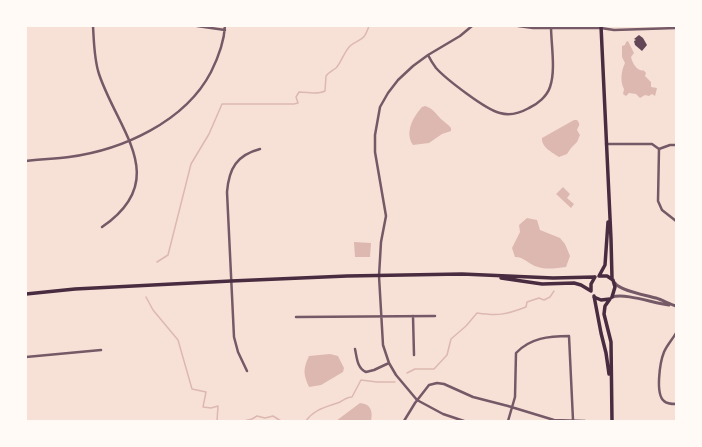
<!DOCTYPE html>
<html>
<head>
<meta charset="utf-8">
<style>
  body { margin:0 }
  #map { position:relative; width:702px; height:447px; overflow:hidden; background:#f7e1d7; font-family:"Varela Round",sans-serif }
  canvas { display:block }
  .frame { position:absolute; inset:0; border:27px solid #fffaf5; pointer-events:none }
</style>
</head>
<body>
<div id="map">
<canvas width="702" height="447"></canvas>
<div class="frame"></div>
</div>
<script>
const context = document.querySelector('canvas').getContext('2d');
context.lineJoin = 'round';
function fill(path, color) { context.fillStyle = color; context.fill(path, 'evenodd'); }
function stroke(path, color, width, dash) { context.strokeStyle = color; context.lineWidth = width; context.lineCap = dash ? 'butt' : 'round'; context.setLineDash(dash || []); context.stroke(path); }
fill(new Path2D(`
  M628 41 634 53 631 57C632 62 636 69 640 70 646 72 641 68 646 73L645 76 651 82V87L657 88 655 96 652 94 649 96 645 95 640 98 636 94 629 93 626 96 623 94 624 89C620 82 621 71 625 63L622 57V46L625 45 626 42Z
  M425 106C433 108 436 114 441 119 444 122 448 124 451 128V131L442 134 429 143 413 145C404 132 414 116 422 107Z
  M574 120H577C581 125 579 125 577 130L580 135 577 142 571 148 567 154 559 157C553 153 541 147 542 138Z
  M563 187 570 194 567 198 574 204 571 208 556 194Z
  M527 218 537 220 540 230 560 238 565 244 570 256 566 267C557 268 547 270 538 267 529 265 525 257 515 257L512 248 520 232 519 225Z
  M354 242 371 243 370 257H355Z
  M330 354 338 356 344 368 343 372 321 385 309 387C303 374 303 369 309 356Z
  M360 403C371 404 373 411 371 421H336Z`), '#dcb8b0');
stroke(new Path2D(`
  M157 262 168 255 191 164 209 134 222 104H294L298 103 296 97 299 92C308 92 317 95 325 91L326 76C329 72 332 71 336 68 341 63 344 52 350 46 361 37 363 43 369 26
  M146 297 153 310 178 340 192 389 206 392 203 407 211 408 218 406 217 421
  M407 373 415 369H434L447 355 451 339 466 326 477 313C498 316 505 315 526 307L527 302 539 298 544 300 550 297 554 291
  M244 421 252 419 257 416 265 418 273 416 281 421
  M306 421C314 409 327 407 340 402 344 400 347 397 352 397L361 380 377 382H395`), '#dcb8b0', 1.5);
fill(new Path2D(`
  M639 35 643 38 647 45 642 51 635 45 634 41 636 40 634 39Z`), '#644757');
stroke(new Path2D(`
  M93 26C94 42 94 59 99 74 118 131 172 179 102 227
  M197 26 225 30
  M518 26 533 28H601L614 30 676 28
  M428 55C430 59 433 64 436 68 446 79 486 110 500 113 510 116 520 113 529 108 538 104 547 96 550 87 556 70 551 44 551 26
  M606 144H652L659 149 670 145H676
  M659 149 658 201 662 210 676 221
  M26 161C40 159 55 159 69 157 122 150 185 122 211 72 218 58 224 43 225 26
  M413 316 414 355
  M296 317 435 316
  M676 333C672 340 667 345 664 352 660 362 655 394 664 401 667 404 672 404 676 404
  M355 349C357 358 357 368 366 372L374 370 389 363
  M26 357 101 350
  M247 371 238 352 234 337 227 192C229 168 237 155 260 149
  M404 421 415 403 429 385 437 383 444 384 473 397 508 406 554 420 585 421
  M464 421 443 414 417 400 396 375 389 363 383 345 379 276 381 242 386 216 375 152V135L380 107 388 93 398 80 413 66 428 55 460 36 472 26
  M508 421 515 397 516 353C530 338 549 336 569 336L573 420`), '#755966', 2.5);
stroke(new Path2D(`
  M615 283C620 291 646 295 656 298 663 300 669 304 676 306
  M612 297C626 293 653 303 669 305`), '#755966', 3);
stroke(new Path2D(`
  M601 26 611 239 612 278
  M599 276 605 265 608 222
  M599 276H607L613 280 615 287 612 297
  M501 278 542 284 574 283 581 285 591 291
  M591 291V284L595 277
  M26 294 75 289 231 281 347 276 462 274 553 278 595 277
  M594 296 601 333 606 353 609 374
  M594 297 601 300 610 299
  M610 299 605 306 604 314 611 342 612 421`), '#4a2c40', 3.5);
</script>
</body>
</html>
